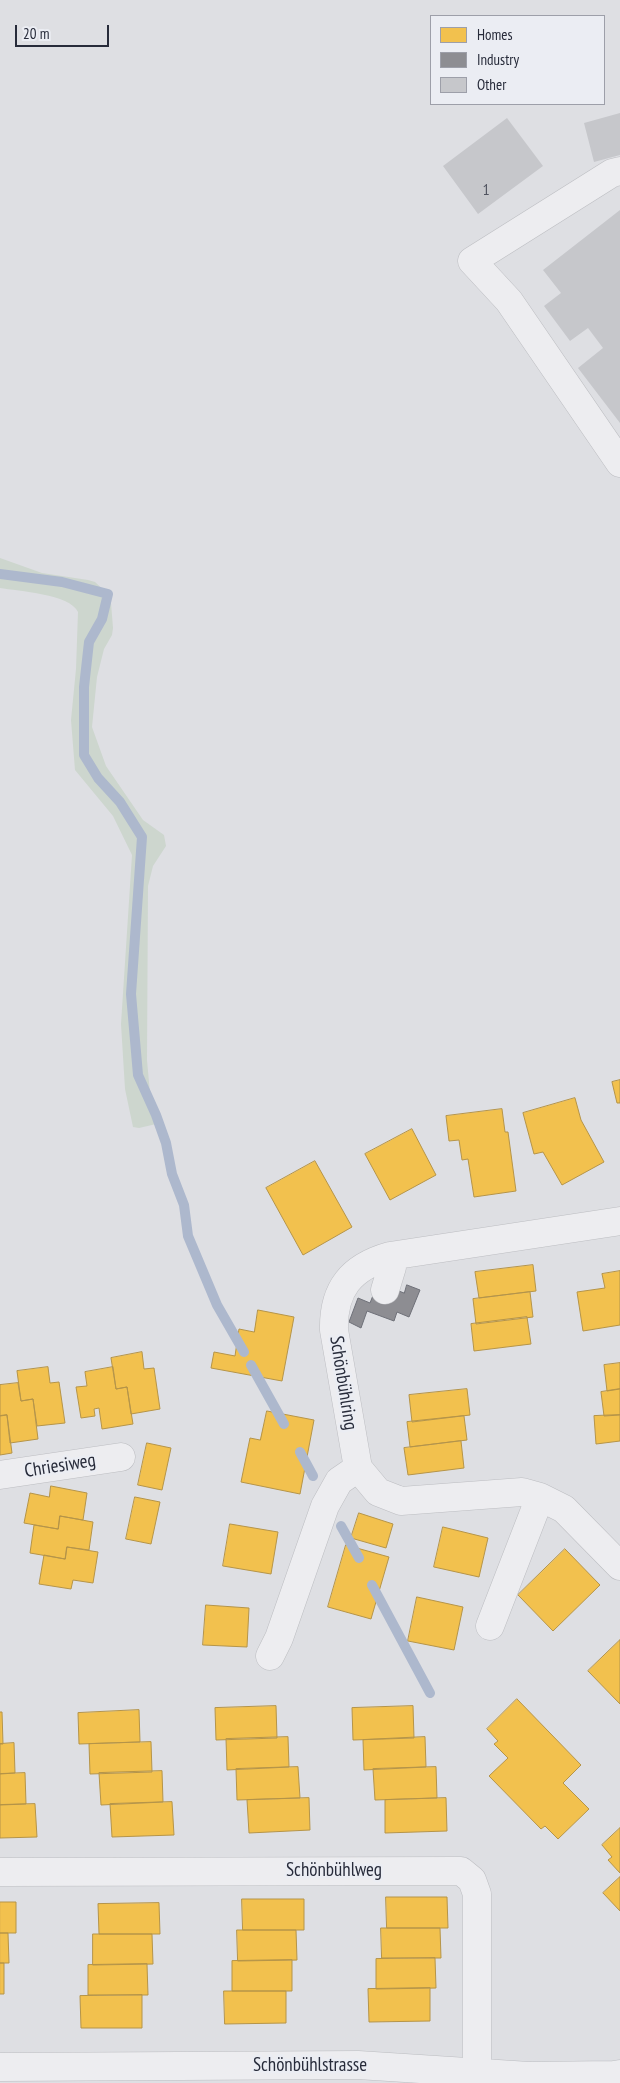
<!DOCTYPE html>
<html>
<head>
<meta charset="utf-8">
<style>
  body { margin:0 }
  #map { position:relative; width:620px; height:2083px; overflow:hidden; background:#dedfe3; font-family:"PT Sans Narrow",sans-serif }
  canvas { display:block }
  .legend { position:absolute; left:430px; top:15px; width:175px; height:90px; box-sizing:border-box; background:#ebedf3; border:1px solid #9d9fa9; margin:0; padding:6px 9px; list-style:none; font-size:15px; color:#272b3a }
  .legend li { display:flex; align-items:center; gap:10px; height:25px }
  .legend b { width:25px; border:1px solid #9d9fa9 }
  .scale { position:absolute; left:15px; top:25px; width:94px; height:22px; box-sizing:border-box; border:2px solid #272b3a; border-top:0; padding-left:6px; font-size:15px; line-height:18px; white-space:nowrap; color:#272b3a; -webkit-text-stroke:4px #ebedf3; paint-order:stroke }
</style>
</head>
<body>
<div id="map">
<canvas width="620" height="2083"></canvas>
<ul class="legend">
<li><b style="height:14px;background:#f2c14e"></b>Homes</li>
<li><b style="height:14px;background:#8d8d92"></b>Industry</li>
<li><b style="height:14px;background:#c6c7cb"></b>Other</li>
</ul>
<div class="scale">20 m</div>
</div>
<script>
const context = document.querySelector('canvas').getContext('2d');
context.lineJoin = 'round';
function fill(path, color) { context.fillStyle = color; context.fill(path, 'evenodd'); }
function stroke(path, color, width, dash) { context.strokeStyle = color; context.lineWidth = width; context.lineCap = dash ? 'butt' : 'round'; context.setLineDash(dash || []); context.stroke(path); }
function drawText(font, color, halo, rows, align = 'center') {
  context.font = font + ' "PT Sans Narrow",sans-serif'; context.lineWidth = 5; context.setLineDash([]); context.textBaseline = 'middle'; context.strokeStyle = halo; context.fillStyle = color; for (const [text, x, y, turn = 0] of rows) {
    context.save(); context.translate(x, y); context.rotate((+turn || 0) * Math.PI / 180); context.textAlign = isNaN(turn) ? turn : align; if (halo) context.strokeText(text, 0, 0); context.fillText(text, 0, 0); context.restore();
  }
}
fill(new Path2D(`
  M0 558 42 573 88 580 95 582 108 594 111 603 113 628 112 635 104 649 97 677 92 727 106 766 143 820 164 835 166 846 153 866 148 886 147 1060 150 1093 164 1126 156 1124 139 1128 133 1127 125 1089 121 1024 132 855 113 816 75 770 71 720 76 669 78 612C70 594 18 591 0 588Z`), '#cdd6ce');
const homes = new Path2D(`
  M620 1080V1103H617L612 1082Z
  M575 1098 581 1120 604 1162 562 1185 543 1152 534 1154 523 1113Z
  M502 1109 505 1132H508L516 1191 474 1197 468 1159 462 1160 459 1140 449 1141 446 1116Z
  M412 1129 436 1175 390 1200 365 1154Z
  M315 1161 352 1227 303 1255 266 1188Z
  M533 1265 536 1291 479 1298 475 1272Z
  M620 1271V1325L583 1331 577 1292 605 1288 602 1274Z
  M530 1292 533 1317 476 1324 473 1299Z
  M258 1310 294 1317 282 1381 211 1368 214 1352 235 1356 239 1329 254 1332Z
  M527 1317 531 1344 474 1351 471 1324Z
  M142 1352 144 1369 154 1368 160 1409 131 1414 127 1387 116 1389 111 1358Z
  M620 1363V1389L607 1391 604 1365Z
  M48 1367 50 1383 59 1382 65 1423 37 1426 33 1399 21 1401 17 1371Z
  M113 1367 116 1389 127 1387 133 1424 102 1429 99 1408 94 1409 95 1416 81 1418 76 1387 87 1386 85 1372Z
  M18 1383 21 1401 33 1399 38 1439 10 1443 7 1415 0 1416V1385Z
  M467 1389 470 1415 412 1422 409 1395Z
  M620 1389V1415L604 1416 601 1392Z
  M267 1411 314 1420 300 1494 241 1482 250 1438 260 1440Z
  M7 1415 12 1453 0 1455V1416Z
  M620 1415V1441L596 1444 594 1416Z
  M464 1416 467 1440 410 1447 407 1422Z
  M461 1441 464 1468 408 1475 404 1448Z
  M147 1443 171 1448 162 1490 138 1485Z
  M51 1486 87 1493 83 1520 60 1516 58 1529 24 1523 30 1493 49 1497Z
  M135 1497 160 1502 151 1544 126 1539Z
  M359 1513 393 1524 386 1548 351 1538Z
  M60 1516 93 1522 89 1550 67 1547 65 1559 30 1553 34 1525 58 1529Z
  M230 1524 278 1532 271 1574 223 1566Z
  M443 1527 488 1538 479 1577 434 1567Z
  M346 1545 389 1557 371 1619 328 1607Z
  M67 1547 98 1552 93 1583 73 1580 71 1589 39 1584 44 1555 65 1559Z
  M565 1549 600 1585 553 1631 518 1595Z
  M417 1597 463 1607 454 1650 408 1641Z
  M206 1605 249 1608 247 1647 203 1645Z
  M620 1640V1704L588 1671Z
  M517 1699 581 1765 563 1783 589 1809 558 1839 545 1826 541 1829 489 1776 508 1758 494 1744 498 1741 487 1729Z
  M276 1706 277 1738 216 1740 215 1708Z
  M413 1706 414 1738 353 1740 352 1708Z
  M139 1710 140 1742 79 1744 78 1713Z
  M0 1712H2L3 1744H0Z
  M288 1737 289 1767 227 1770 226 1739Z
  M425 1737 426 1767 364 1770 363 1740Z
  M151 1742 152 1772 90 1774 89 1744Z
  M14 1743 15 1773 0 1774V1744Z
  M298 1767 300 1798 237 1800 236 1769Z
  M436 1767 437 1798 375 1800 373 1769Z
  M162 1771 163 1802 101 1805 99 1773Z
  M25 1773 26 1804 0 1805V1774Z
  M309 1798 310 1830 249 1833 247 1800Z
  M446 1798 447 1831 385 1833V1800Z
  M172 1802 174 1835 112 1837 110 1804Z
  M35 1804 37 1837 0 1838V1805Z
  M620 1828V1873L608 1860 612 1857 602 1845Z
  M620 1877V1911L603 1893Z
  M386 1897H447L448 1928H387Z
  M242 1899H304V1930H243Z
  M0 1902H16V1933H0Z
  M159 1903 160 1934H99L98 1904Z
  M381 1928H440L441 1958H382Z
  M237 1930H296L297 1960 238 1961Z
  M0 1933H8L9 1963H0Z
  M93 1934H152L153 1964 93 1965Z
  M435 1958 436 1988 376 1989V1959Z
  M292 1960V1991H232V1961Z
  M0 1963H4V1994H0Z
  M147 1964 148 1995H88V1965Z
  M430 1988V2021L369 2022 368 1989Z
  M224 1991H286V2023L225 2024Z
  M142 1995V2028H81L80 1996Z`);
fill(homes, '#f2c14e');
stroke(homes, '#b59448', 1);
const industry = new Path2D(`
  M407 1285 420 1290 409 1317 397 1312 394 1321 367 1311 361 1328 349 1322 358 1298 370 1303 374 1293 391 1288 404 1293Z`);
fill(industry, '#8d8d92');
stroke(industry, '#6e7078', 1);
stroke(new Path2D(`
  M0 574 62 582 108 594 102 619 89 642 84 687V755L98 778 120 802 142 837 131 994 138 1075 156 1115 166 1143 172 1174 184 1205 188 1236 217 1305 244 1352
  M251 1365 284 1424
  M300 1452 313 1476
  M341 1526 359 1558
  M372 1585 430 1693`), '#adb8cd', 10);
fill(new Path2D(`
  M620 113V155L594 162 584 123Z
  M507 118 543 166 478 214 443 166Z
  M620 210V423L578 368 603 348 588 328 570 341 544 306 561 293 543 270Z`), '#c6c7cb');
const minor = new Path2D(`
  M620 171 612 173 472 261 509 301 620 463
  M620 1221 390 1256C351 1267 333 1289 334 1330L358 1468 378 1492 401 1501 522 1492 540 1497 564 1509 620 1566
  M385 1290 392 1267 390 1256
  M0 1475 121 1457
  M490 1626 540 1497
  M270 1656 279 1638 325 1506 339 1481 358 1468
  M0 1872 461 1871 472 1880 477 1894V2072
  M0 2067 358 2065 529 2076 614 2075 620 2074`);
stroke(minor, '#bcbdc1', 29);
stroke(minor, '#ededf0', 28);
drawText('16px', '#50535f', null, [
  ["1",486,190]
]);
drawText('19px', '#272b3a', '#ebedf3', [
  ["Schönbühlring",343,1383,81],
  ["Chriesiweg",60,1466,-9],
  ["Schönbühlweg",334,1871],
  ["Schönbühlstrasse",310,2066]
]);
</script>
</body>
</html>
